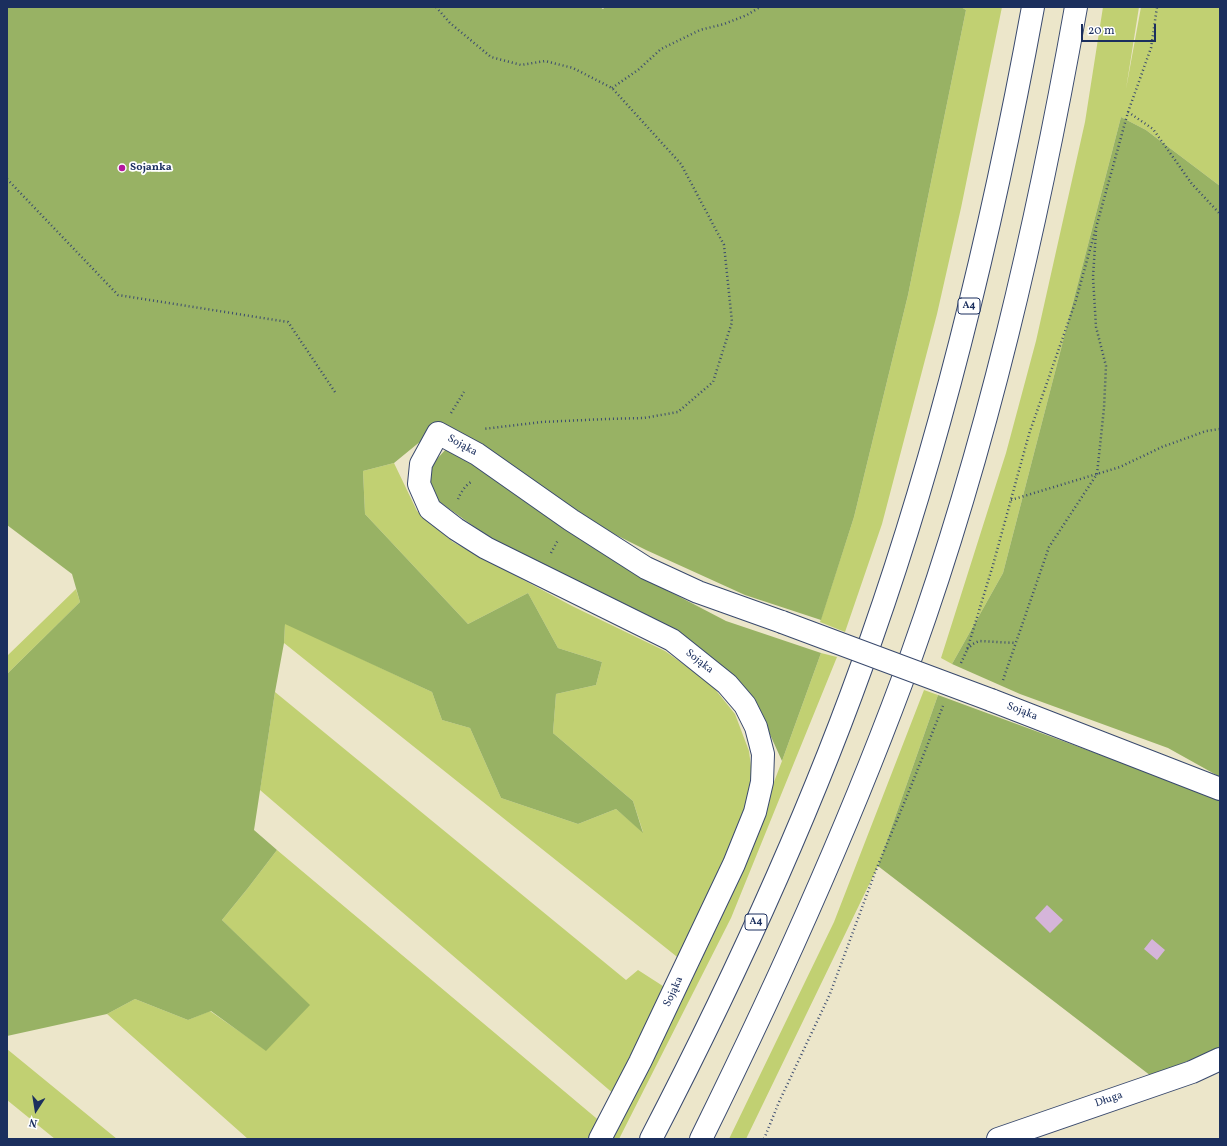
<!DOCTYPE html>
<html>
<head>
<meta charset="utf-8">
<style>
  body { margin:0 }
  #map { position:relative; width:1227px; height:1146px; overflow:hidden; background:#ece6ca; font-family:Vollkorn,serif }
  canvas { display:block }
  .frame { position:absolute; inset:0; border:8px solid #1b2f5e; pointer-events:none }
  .north { position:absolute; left:16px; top:1090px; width:40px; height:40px; -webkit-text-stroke:3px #fff; paint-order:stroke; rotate:192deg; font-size:11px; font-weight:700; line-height:16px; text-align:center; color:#1b2f5e }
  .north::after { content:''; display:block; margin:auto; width:14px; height:18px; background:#1b2f5e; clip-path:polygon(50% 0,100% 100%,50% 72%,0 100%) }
  .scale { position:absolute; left:1081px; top:24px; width:75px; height:18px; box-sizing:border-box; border:2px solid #1b2f5e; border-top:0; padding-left:5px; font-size:12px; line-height:14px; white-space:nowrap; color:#1b2f5e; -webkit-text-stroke:3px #fff; paint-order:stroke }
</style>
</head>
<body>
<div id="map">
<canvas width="1227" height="1146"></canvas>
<div class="frame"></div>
<div class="north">N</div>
<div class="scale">20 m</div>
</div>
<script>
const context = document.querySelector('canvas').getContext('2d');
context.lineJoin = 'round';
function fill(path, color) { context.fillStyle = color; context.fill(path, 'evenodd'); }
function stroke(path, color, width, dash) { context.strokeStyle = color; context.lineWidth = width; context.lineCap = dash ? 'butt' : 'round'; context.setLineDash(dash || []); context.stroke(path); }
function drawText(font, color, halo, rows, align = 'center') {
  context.font = font + ' Vollkorn,serif'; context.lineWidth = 3.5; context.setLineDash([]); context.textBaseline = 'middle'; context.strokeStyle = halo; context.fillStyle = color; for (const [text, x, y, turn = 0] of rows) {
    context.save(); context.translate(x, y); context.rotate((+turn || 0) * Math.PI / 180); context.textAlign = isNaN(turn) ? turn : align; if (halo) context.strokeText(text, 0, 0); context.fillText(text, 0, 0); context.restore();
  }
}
fill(new Path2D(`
  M961 7H1002L961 208 937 314 882 524 845 632 820 622 854 517 908 295 966 10Z
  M1103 7H1139L1126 89 1141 7H1220V186L1146 130 1121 117 1003 573 952 664 941 658 1006 453 1036 341 1085 122Z
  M394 463 417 511 453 542 572 606 665 651 710 683 735 714 749 751 753 782 747 817 681 960 284 643 285 623 432 692 442 720 470 728 501 798 578 824 616 809 643 832 633 801 553 733 556 694 596 685 602 662 558 648 528 593 468 624 365 514 363 471Z
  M76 589 80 602 7 674V656Z
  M821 653 837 657 731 918 619 1139H610L678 1009 725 910 782 761Z
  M924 690 938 695 878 866 746 1139H729L834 922Z
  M275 692 626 980 638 970 666 988 615 1095 260 790Z
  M277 850 602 1123 594 1139H248L107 1014 135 999 188 1020 210 1011 266 1050 309 1005 222 920 248 888Z
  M7 1049 117 1139H55L7 1100Z`), '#c1d072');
fill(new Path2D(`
  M7 7H600L603 9 605 7H961L966 10 908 295 854 517 821 620 745 595 646 550 606 530 438 427 394 463 363 471 365 514 468 624 528 593 558 648 602 662 596 685 556 694 553 733 633 801 643 833 616 809 578 824 501 798 470 728 442 720 432 692 285 624 284 643 275 692 254 830 277 850 248 888 222 920 310 1005 266 1051 211 1011 188 1020 135 999 107 1014 7 1036V674L80 602 72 574 7 525Z
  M1121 117 1146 130 1220 186V777L1168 748 1020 694 952 664 1003 573Z
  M448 447 655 584 726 621 821 653 782 761 763 719 733 679 490 538 437 500 428 480 434 462Z
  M938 695 1220 799V1048L1151 1076 878 866Z`), '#98b264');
fill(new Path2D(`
  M1047 905 1063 920 1050 933 1035 918Z
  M1152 939 1165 950 1157 960 1144 949Z`), '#d5b5da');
const minor = new Path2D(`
  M991 700 1220 789
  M600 1139 640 1062 734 864 755 812 762 782 763 754 756 727 745 705 727 684 672 640 486 548 456 529 430 509 419 484 421 464 438 433 477 454 571 520 646 568 698 592 782 622
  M998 1139 1192 1072 1220 1059`);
const highway = new Path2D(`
  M651 1139C735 977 812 810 872 637 944 432 994 220 1033 7
  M701 1139C779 981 852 820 912 654 987 444 1037 226 1076 7`);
stroke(minor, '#3a4a6e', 24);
stroke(highway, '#3a4a6e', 24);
stroke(new Path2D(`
  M436 7 450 23 491 57 521 65 545 61 573 68 612 88 681 164 724 245 732 322 713 382 678 412 644 418 606 419 542 422 483 429
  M612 88 638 70 661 49 700 30 724 24 747 15 760 7
  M1128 112 1153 129 1192 184 1220 214
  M7 179 118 295 288 322 335 392
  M451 413 464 392
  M458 499C461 492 466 484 473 481
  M1011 500 1120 467 1162 447 1206 431 1220 429
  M551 553 558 540
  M967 649 973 644 979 641 1016 643
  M961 663 967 650 993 565 1029 434 1076 300 1128 112 1151 48 1157 7
  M1003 680 1049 547 1097 474 1104 408 1106 366 1096 327 1093 277 1096 231
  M764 1139 779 1102 830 994 876 870 907 796 943 706`), '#3a4a6e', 2.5, [1, 3]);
stroke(minor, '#fff', 22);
stroke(highway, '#fff', 22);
const minorBridge = new Path2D(`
  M782 622 991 700`);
stroke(minorBridge, '#3a4a6e', 24, []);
stroke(minorBridge, '#fff', 22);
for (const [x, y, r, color] of [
  [122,168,4,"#b5179e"]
]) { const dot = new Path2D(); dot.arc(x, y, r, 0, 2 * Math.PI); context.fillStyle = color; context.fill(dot); stroke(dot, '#fff', 1.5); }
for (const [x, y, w] of [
  [969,306,22],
  [756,922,22]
]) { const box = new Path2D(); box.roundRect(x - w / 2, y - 8, w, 16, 3); context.fillStyle = '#fff'; context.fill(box); stroke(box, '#1b2f5e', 1); }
drawText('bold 10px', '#1b2f5e', null, [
  ["A4",969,306],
  ["A4",756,922]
]);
drawText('bold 11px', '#1b2f5e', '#fff', [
  ["Sojanka",130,168]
], 'left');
drawText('11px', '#1b2f5e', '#fff', [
  ["Sojąka",462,446,29],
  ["Sojąka",699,662,38],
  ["Sojąka",1022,712,21],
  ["Sojąka",674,992,-65],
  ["Długa",1109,1100,-19]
]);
</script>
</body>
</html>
